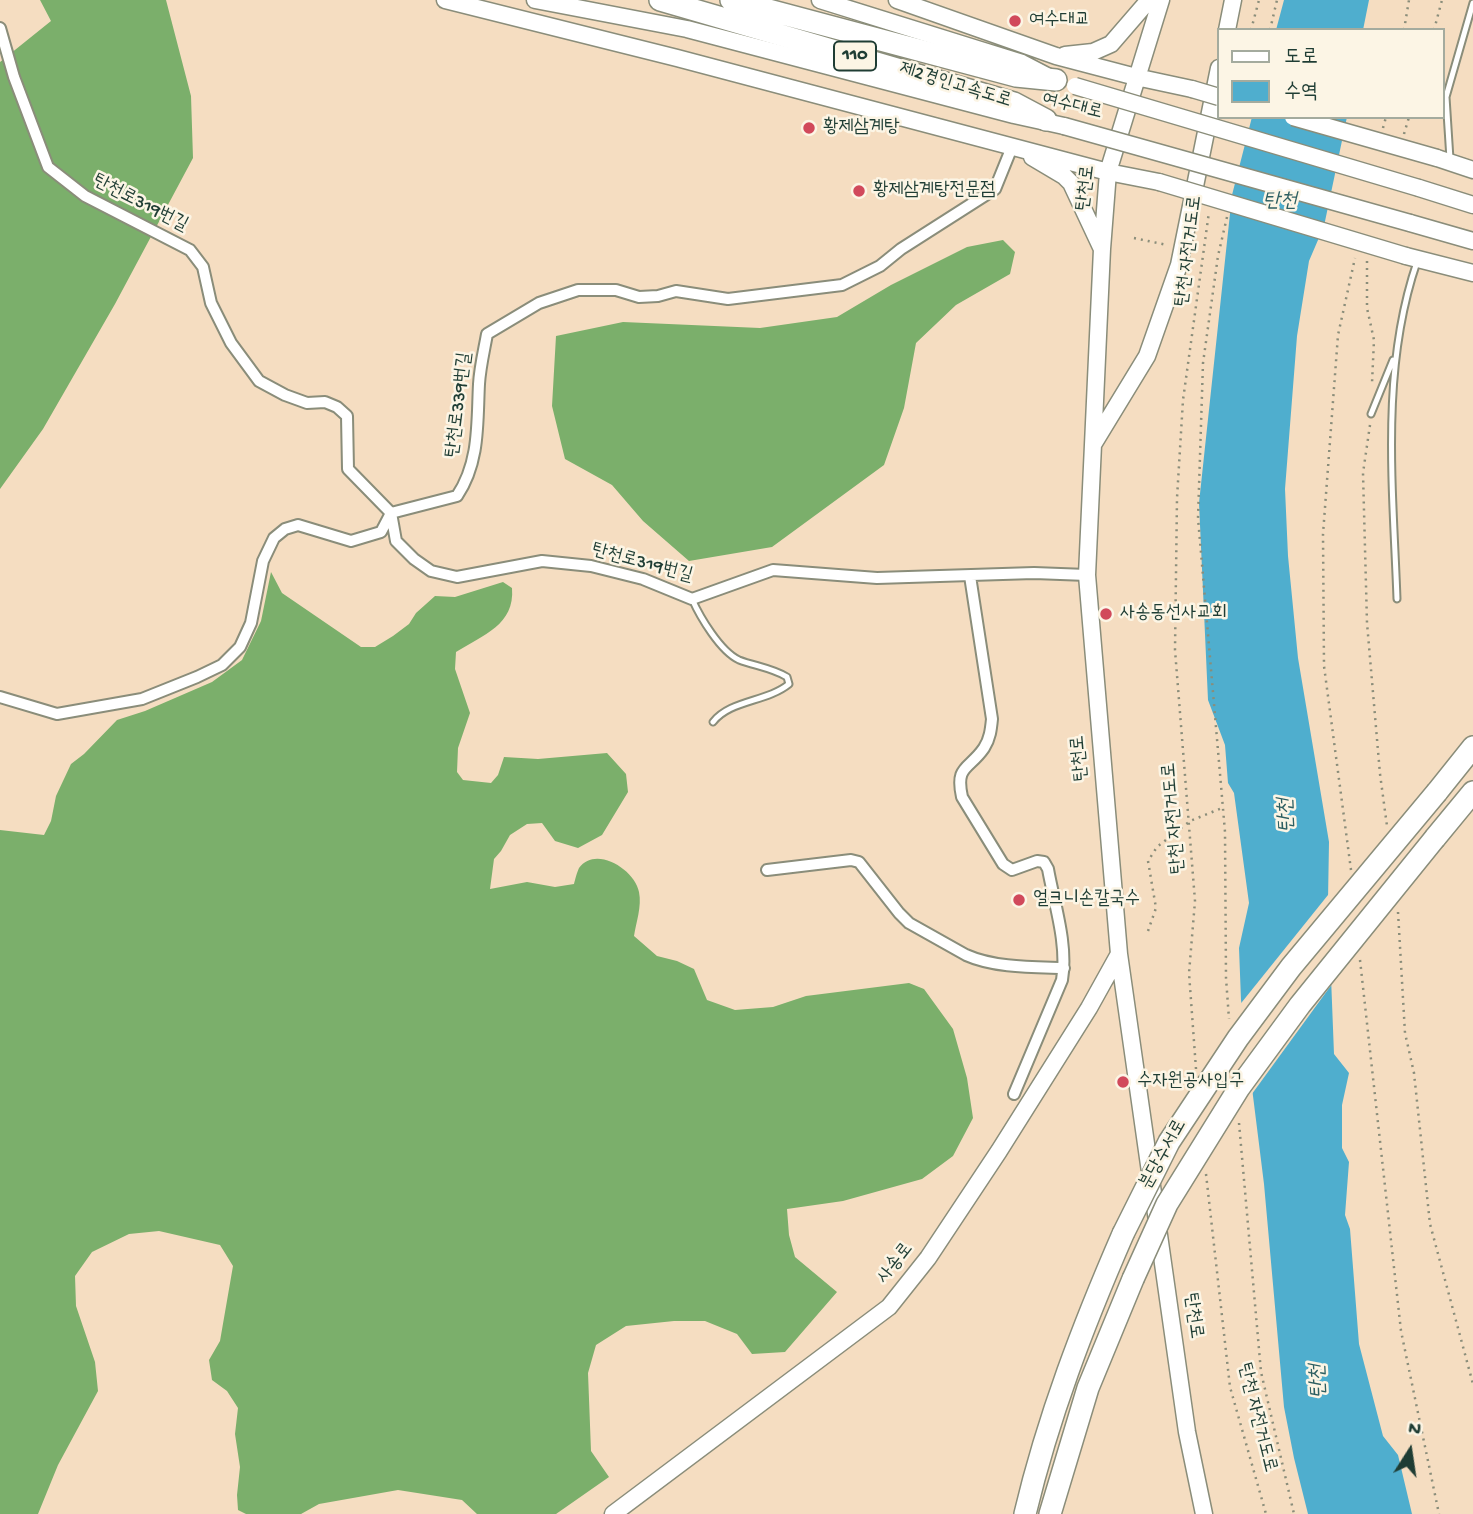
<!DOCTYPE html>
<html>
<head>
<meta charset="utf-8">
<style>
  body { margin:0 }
  #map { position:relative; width:1473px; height:1514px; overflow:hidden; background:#f5ddc1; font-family:"Gochi Hand","Poor Story",sans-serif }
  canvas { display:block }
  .legend { position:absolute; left:1217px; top:28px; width:228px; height:91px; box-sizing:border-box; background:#fcf5e5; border:2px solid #a4ab9e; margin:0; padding:9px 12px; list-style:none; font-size:21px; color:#1f3d34 }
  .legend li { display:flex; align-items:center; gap:14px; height:35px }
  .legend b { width:35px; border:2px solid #a4ab9e }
  .north { position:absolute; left:1375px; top:1416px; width:70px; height:70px; -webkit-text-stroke:5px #fcf5e5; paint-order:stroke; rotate:12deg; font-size:19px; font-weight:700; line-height:28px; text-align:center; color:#1f3d34 }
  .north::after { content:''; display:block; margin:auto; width:24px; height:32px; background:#1f3d34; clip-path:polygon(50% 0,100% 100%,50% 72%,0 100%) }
</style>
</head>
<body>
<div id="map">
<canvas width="1473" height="1514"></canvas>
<ul class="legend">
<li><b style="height:9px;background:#fff"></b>도로</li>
<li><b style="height:19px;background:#4faece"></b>수역</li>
</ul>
<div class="north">N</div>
</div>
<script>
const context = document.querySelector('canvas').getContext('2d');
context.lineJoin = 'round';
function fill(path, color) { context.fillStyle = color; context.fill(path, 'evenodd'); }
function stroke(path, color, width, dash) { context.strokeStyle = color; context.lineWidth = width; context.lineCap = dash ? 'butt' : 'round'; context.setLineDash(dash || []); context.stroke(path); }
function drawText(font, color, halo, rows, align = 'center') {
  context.font = font + ' "Gochi Hand","Poor Story",sans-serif'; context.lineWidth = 5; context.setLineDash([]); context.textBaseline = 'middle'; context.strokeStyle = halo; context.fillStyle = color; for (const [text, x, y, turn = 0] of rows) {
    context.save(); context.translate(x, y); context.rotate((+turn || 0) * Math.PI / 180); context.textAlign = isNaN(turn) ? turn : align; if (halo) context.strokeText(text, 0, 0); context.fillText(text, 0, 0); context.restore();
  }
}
fill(new Path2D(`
  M40 0H166L191 96 193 158 115 304 43 429 0 489V62L51 21Z
  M1003 240 1015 252 1010 274 956 305 916 343 904 408 884 465 772 547 689 561 643 521 612 485 565 459 552 406 556 336 623 322 760 328 837 317 891 285 967 247Z
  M271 572 282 593 361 647H375L393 636 409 624 416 613 435 596 455 597 503 582 512 588C515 625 483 635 456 652L455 669 470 713 458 748 457 772 463 780 491 783 498 775 504 757 538 759 607 753 626 774 628 792 602 835 578 848 555 841 542 823 527 824 510 835 501 851 494 859 490 889 527 882 555 887 574 884C575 880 577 872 579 868 596 845 635 870 639 892 642 906 636 923 634 936L657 956 677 961 694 969 707 1000 735 1010 773 1007 806 996 909 983 924 989 953 1029 967 1078 973 1118 953 1156 922 1179 843 1201 787 1209 789 1235 795 1257 837 1292 785 1352 752 1354 737 1334 705 1321H674L626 1326 596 1345 588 1373 591 1451 609 1477 556 1514H477L462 1500 398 1490 319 1504 301 1514H246L238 1510 237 1495 240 1467 235 1434 238 1408 227 1391 212 1380 209 1360 220 1341 233 1266 220 1245 159 1231 129 1234 92 1252 75 1276 76 1306 95 1362 98 1391 58 1465 38 1514H0V830L44 835 51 821 56 796 71 764 84 754 117 720 145 711 212 682 242 660 261 621Z`), '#7baf6b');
fill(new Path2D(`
  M1284 0H1369L1363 30H1276Z
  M1252 117H1347L1324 226 1309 261 1297 336 1285 489 1288 556 1298 658 1329 842 1328 900 1334 1054 1349 1073 1342 1105V1148L1349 1162 1345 1215 1350 1229 1359 1344 1383 1436 1398 1455 1412 1514H1308L1294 1458 1284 1407 1264 1184 1241 1000 1239 948 1249 903 1234 793 1228 783 1225 745 1208 700 1199 503 1232 195Z`), '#4faece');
fill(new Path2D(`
  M1332 890 1335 980 1249 1098 1238 1007Z`), '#f5ddc1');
const lane = new Path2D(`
  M1450 159 1446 97 1473 3
  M1371 414 1393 360
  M692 599C700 617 720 651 739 660 755 666 772 668 787 677L789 684C767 702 730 700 713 722
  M1397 599C1393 487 1380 370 1417 262`);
const street = new Path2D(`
  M0 28 14 77 48 167 85 196 190 250 203 267 211 303 231 343 259 381 285 395 307 403 325 402 337 407 347 416 348 469 391 513 396 541 414 559 431 571 457 577 542 561 591 566 643 579 692 599 773 570 877 578 1034 573 1087 575
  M970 576 992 719C991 729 990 739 984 748 969 770 955 765 962 797L1003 864 1012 870 1037 861 1044 862 1048 869C1054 903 1068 944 1062 980L1014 1094
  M0 697 57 714 142 699 197 677 222 665 240 647 251 623 263 561 274 538 285 529 298 525 351 541 381 532 391 513 457 496C480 462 477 422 479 384 480 367 484 351 487 334L539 303 578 290H616L639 297 658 296 676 291 728 299 842 285 880 266 901 249 995 189 1012 147
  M767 870 851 860 859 862 899 913 909 923 966 955C995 968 1033 967 1064 968`);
const secondary = new Path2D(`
  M445 0 677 58 1108 172 1159 182
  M535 0 687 29 1014 115 1064 126
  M820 0 1022 63 1047 76
  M897 0 1056 56 1136 77 1192 89
  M1161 0 1108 172 1102 249 1087 575 1119 954 1187 1432 1204 1514
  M1227 30 1233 0
  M1065 55 1093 52 1111 44 1149 0
  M1032 157 1064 176 1071 183 1101 247
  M1437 158 1473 170
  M1419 188 1473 205
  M1410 223 1473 241
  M1406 256 1473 273
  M1094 443 1147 356 1179 265 1219 68
  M613 1514 889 1307 928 1258 999 1151 1089 1008 1119 954`);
const highway = new Path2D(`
  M660 0 1014 103 1046 120
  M731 0 1016 76 1056 80
  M1437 792 1473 747
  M1435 838 1473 792
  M1025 1514C1048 1417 1083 1326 1123 1234
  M1050 1514 1088 1388 1133 1279`);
stroke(lane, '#8a8d7a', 9);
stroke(street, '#8a8d7a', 14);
stroke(secondary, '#8a8d7a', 19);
stroke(highway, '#8a8d7a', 24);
stroke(new Path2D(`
  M1251 30 1259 0
  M1270 30 1277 0
  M1404 30 1409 0
  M1434 30 1442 0
  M1383 128 1386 117
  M1404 134 1409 117
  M1227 217 1218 256 1203 363 1198 518 1225 832 1226 978 1229 1019
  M1134 238 1167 245
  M1367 261V308L1374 340 1372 383
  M1370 425 1363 473 1367 623 1380 774 1387 826
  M1351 870 1324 666 1323 534 1338 335 1355 258
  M1398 912 1405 1033 1414 1073 1430 1224 1473 1384
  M1148 931 1156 908 1148 861 1157 847 1190 821 1222 808
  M1360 960 1401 1331 1439 1514
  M1196 1069 1189 973 1195 901 1175 650 1177 498 1183 400 1209 212
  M1239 1123 1261 1372 1294 1514
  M1206 1174 1230 1387 1266 1514`), '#8a8d7a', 2.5, [2, 5]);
stroke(lane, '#fff', 5);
stroke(street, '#fff', 10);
stroke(secondary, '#fff', 16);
stroke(highway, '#fff', 21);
const secondaryBridge = new Path2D(`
  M1075 86 1419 188
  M1192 89 1219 97
  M1293 117 1437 158
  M1064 126 1410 223
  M1159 182 1406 256`);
const highwayBridge = new Path2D(`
  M1123 1234 1169 1142 1238 1038 1291 967 1437 792
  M1133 1279 1167 1204 1239 1088 1300 1005 1435 838`);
stroke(secondaryBridge, '#8a8d7a', 19, []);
stroke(highwayBridge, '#8a8d7a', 24, []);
stroke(secondaryBridge, '#fff', 16);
stroke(highwayBridge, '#fff', 21);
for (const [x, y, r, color] of [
  [1015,21,7,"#d1495b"],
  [809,128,7,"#d1495b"],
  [859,191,7,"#d1495b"],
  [1106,614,7,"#d1495b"],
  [1019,900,7,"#d1495b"],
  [1123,1082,7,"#d1495b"]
]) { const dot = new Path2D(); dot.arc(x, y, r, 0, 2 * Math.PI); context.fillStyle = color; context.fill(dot); stroke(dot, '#fcf5e5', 2.5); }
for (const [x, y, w] of [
  [855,56,42]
]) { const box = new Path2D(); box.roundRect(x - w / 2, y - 14.5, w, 29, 5); context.fillStyle = '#fcf5e5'; context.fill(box); stroke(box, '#1f3d34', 2); }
drawText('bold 18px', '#1f3d34', null, [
  ["110",855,56]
]);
drawText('19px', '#1f3d34', '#fcf5e5', [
  ["여수대교",1029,21],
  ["황제삼계탕",823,128],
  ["황제삼계탕전문점",873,191],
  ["사송동선사교회",1120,614],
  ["얼크니손칼국수",1033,900],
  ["수자원공사입구",1137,1082]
], 'left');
drawText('19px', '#1f3d34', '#fcf5e5', [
  ["제2경인고속도로",955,86,17],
  ["여수대로",1072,107,14],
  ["탄천로",1087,188,-83],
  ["탄천로319번길",140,204,27],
  ["탄천 자전거도로",1190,251,-83],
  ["탄천로339번길",460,405,-83],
  ["탄천로319번길",642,564,15],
  ["탄천로",1081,758,-95],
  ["탄천 자전거도로",1175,818,-95],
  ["분당수서로",1164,1155,-61],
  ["사송로",896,1264,-52],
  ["탄천로",1192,1316,82],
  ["탄천 자전거도로",1256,1418,76]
]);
drawText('italic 21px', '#2d5f62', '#fcf5e5', [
  ["탄천",1280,203],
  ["탄천",1288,815,-93],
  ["탄천",1320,1381,-93]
]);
</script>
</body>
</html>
